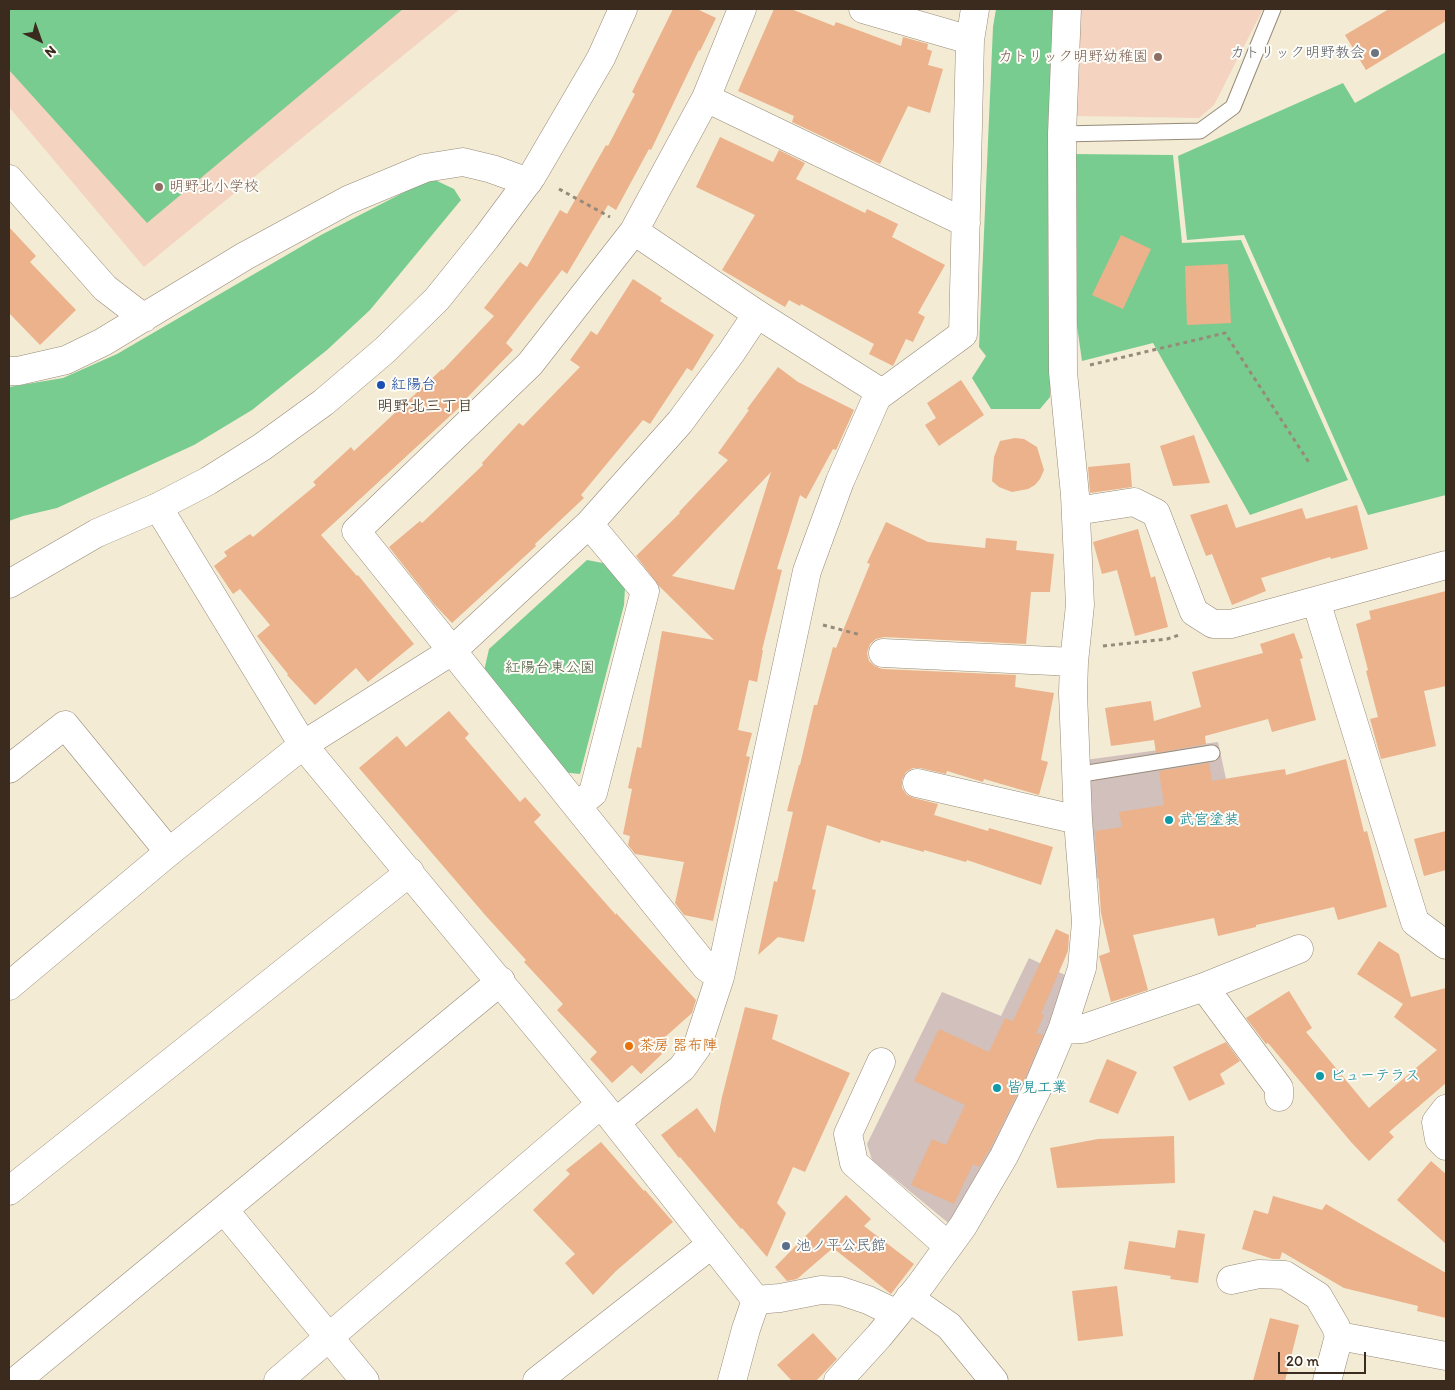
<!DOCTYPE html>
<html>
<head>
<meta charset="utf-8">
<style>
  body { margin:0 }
  #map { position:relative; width:1455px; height:1390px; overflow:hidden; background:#f3ebd4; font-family:Itim,sans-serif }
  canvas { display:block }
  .frame { position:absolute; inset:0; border:10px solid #3b2a1e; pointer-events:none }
  .north { position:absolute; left:15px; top:15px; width:50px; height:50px; -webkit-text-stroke:4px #fdfcf7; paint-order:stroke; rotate:138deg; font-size:14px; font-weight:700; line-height:20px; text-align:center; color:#3b2a1e }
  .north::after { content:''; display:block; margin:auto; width:18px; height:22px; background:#3b2a1e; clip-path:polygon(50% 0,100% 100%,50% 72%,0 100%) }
  .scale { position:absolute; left:1278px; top:1352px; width:88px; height:22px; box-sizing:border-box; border:2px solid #3b2a1e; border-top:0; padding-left:6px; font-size:15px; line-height:18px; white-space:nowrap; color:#3b2a1e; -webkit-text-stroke:4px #fdfcf7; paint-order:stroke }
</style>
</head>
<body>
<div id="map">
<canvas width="1455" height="1390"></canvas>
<div class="frame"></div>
<div class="north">N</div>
<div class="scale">20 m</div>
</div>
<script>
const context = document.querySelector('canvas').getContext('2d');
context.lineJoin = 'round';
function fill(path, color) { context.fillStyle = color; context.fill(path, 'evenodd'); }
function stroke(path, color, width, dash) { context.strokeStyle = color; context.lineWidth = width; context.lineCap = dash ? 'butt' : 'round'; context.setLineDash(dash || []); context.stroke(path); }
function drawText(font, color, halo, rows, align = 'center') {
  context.font = font + ' Itim,"Klee One",sans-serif'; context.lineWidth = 4; context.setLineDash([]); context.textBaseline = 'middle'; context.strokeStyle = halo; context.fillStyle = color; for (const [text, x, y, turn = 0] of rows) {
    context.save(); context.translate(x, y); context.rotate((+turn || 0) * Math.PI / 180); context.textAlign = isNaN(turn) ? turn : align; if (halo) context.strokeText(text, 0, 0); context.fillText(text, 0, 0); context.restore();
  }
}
fill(new Path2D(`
  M9 9H460L144 267 9 107Z
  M1079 9H1263L1214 105 1199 118 1076 116Z`), '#f5d3c1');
fill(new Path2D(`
  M1218 742 1242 853 1089 880 1085 760Z
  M1029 958 1065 975 1049 1038 986 1172 952 1226 872 1160 867 1144 942 992 1001 1016Z`), '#d1c0bc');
fill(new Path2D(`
  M9 9H403L147 223 9 70Z
  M996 9H1054L1050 397 1040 409H991L972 378 986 356 979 347 993 27Z
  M1446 52V495L1368 515 1244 235 1187 240 1178 156 1343 83 1355 103Z
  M1072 154 1173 155 1182 243 1241 240 1348 480 1250 515 1153 343 1082 361 1073 298Z
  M435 180 454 189 461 200 370 310 327 350 252 410 194 445 57 508 23 516 9 521V387L63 378 117 354 321 235 424 182Z
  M587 560 608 564 625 588 624 605 580 774 561 772 484 671 489 649Z`), '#79cc8f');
fill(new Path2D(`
  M673 9H697L716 18 700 51 699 50 651 150 649 149 616 210 608 205 567 274 562 270 506 343 513 350 462 403 463 404 321 535 357 576 358 575 414 644 368 682 356 668 315 705 287 675 288 674 257 636 270 625 240 589 233 594 214 566 227 556 224 552 250 534 253 537 316 485 313 482 351 447 354 451 442 369 443 370 494 316 484 308 520 262 527 267 560 210 567 214 606 145 608 146 635 94 632 92Z
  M774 9H791L834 26 836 22 901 46 903 37 928 44 927 49 932 51 928 65 943 69 930 113 908 106 880 164 792 122 794 116 738 91Z
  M1389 9H1446V21L1366 70 1345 35Z
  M720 137 773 162 779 150 805 163 796 179 865 213 867 209 898 224 892 237 945 265 918 313 925 317 913 342 906 339 893 366 869 354 874 344 801 304 800 306 789 300 785 307 722 270 755 215 696 187Z
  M9 227 36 256 30 262 76 310 40 345 9 313Z
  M1121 235 1151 249 1123 309 1092 295Z
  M1228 264 1231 323 1187 325 1185 266Z
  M633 279 662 298 660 301 714 335 692 371 687 368 650 424 643 420 581 495 584 498 535 544 536 546 452 623 434 604 389 547 420 521 422 523 483 465 482 463 519 423 523 426 580 367 570 360 591 331 597 335Z
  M778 367 798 382 854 410 836 450 833 449 806 499 800 495 777 569 782 570 762 650H763L757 682 749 680 738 730 752 733 746 756 750 757 713 921 684 915 675 903 684 862 635 854 628 845 630 836 623 834 632 789 628 788 637 747 641 748 662 631 714 640 659 586 636 556 680 513 679 512 728 460 718 453 749 410 747 409ZM771 472 734 590 672 576Z
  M961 380 984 415 939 446 925 425 936 418 927 403Z
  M1194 435 1210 483 1173 486 1160 446Z
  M1015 438 1024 439 1037 447 1044 470 1040 479 1035 485 1028 489 1012 492 999 487 992 481 994 457 1000 441Z
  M1130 463 1132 487 1090 493 1088 467Z
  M1227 504 1236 528 1302 508 1306 519 1357 505 1368 549 1331 559 1330 557 1261 578 1266 591 1232 605 1212 554 1206 556 1190 515Z
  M886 522 928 542 985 548 986 538 1017 541 1016 550 1054 554 1050 592H1031L1026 644 884 637 876 639 870 644 867 653 869 661 875 666 882 669 1016 675 1015 687 1054 693 1041 760 1048 762 1039 795 984 779 983 782 947 771 946 774 920 768H913L906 772 902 780V788L907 795 914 798 938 804 934 815 988 831 989 828 1053 847 1041 885 967 860 966 862 924 850V852L881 840 880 843 827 825 812 889 816 890 804 942 778 937 758 955 774 881 777 882 793 812 787 811 799 765H800L814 705H817L833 647 836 648 870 564 867 563Z
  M1138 529 1151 578 1155 576 1168 627 1135 636 1117 570 1102 574 1093 542Z
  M1446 591V686L1424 691 1436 746 1381 759 1370 719 1378 717 1366 671 1368 670 1356 624 1371 619 1369 611Z
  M1294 633 1303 658 1300 659 1316 720 1272 732 1268 719 1205 736 1206 744 1156 753 1154 740 1111 746 1105 708 1151 701 1154 721 1201 707 1192 672 1263 653 1260 644Z
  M449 711 469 734 465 738 520 802 525 797 541 815 534 822 616 915V913L696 1000 692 1013 655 1046 662 1054 641 1074 632 1065 612 1083 590 1059 597 1052 557 1010 563 1004 524 962 526 960 486 916 359 768 397 736 406 747Z
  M1346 759 1364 832 1367 831 1387 907 1338 920 1334 907 1256 925V927L1218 936 1214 918 1133 935 1148 990 1111 1002 1099 956 1110 952 1101 913 1095 831 1122 827 1119 812 1164 805 1159 771 1209 763 1212 781 1285 769 1286 775Z
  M1446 831V870L1424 876 1414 839Z
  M1056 929 1069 935 1068 951 1041 1014 1044 1015 1036 1033 1043 1035 1024 1081 990 1149 979 1167 973 1164 954 1204 911 1185 932 1139 946 1145 965 1105 914 1081 939 1029 989 1052 1005 1018 1013 1021Z
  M1379 941 1399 954 1411 997 1446 988V1083L1389 1132 1394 1137 1369 1161 1351 1142 1268 1043 1266 1044 1246 1018 1289 991 1312 1028 1306 1032 1369 1108 1437 1050 1394 1017 1403 1004 1357 974Z
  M745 1007 778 1015 772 1039 850 1073 805 1172 793 1167 777 1203 786 1213 767 1257 742 1228 741 1229 680 1157 679 1158 661 1135 697 1108 715 1133 722 1097Z
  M1226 1042 1240 1061 1220 1074 1225 1084 1189 1101 1173 1067Z
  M1107 1059 1137 1072 1118 1114 1089 1102Z
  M1174 1136 1175 1183 1057 1188 1050 1148 1098 1139Z
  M601 1142 644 1191 645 1190 673 1222 616 1271 593 1295 565 1263 575 1254 533 1210 570 1174 566 1170Z
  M1431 1161 1446 1174V1244L1397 1200Z
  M846 1195 871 1219 864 1226 914 1264 891 1294 833 1248 797 1279 787 1281 775 1267Z
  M1273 1196 1322 1210 1326 1204 1446 1273V1318L1417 1311 1418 1306 1344 1288 1282 1252 1280 1259H1273L1242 1249 1254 1210 1268 1214Z
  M1178 1230 1205 1234 1198 1283 1170 1279 1171 1276 1124 1269 1129 1241 1175 1248Z
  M1117 1286 1123 1336 1078 1341 1072 1291Z
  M1270 1318 1299 1325 1285 1381H1253Z
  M813 1333 837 1359 816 1381H792L777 1365Z`), '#ebb28c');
const service = new Path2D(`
  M1062 134 1200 131 1233 107 1273 9
  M1076 775 1212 753`);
const minor = new Path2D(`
  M742 9 706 98 634 231 530 364 356 531 706 967 720 977 807 571 840 481 877 397 963 334 970 40 975 9
  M863 9 970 40
  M706 98 966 223
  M9 179 105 288 144 318
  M634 231 757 314 882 393
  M9 371H18L66 360 103 342 245 256 348 200 425 168 463 162 492 169 528 182
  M158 507 303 745 601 1104 756 1300 746 1329 732 1381
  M1076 511 1134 502 1156 513 1194 612 1213 624H1231L1446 565
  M1316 601 1415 922 1446 945
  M883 653 1074 662
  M9 769 65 725 169 852
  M917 783 1078 820
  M577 806 593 793 645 591 589 524
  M9 986 169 852 303 745 452 651 589 524 680 422 731 353 757 314
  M1204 987 1279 1088V1097
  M1062 1030 1082 1029 1204 987 1299 949
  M881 1062 848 1134 854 1163 948 1246
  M1446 1109 1436 1122 1439 1139 1446 1146
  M616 1122 682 1068 697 1047 720 977
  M9 1191 410 872
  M224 1210 365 1381
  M1231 1280 1259 1274 1285 1275 1318 1296 1336 1327 1339 1336 1327 1381
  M909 1298 949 1326 994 1381
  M756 1300 780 1298 821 1290 841 1291 868 1300 897 1314
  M1339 1336 1446 1356
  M16 1381 501 981
  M278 1381 601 1104
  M537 1381 712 1244
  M838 1381 879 1336 897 1314 921 1284 963 1226 1004 1156 1038 1087 1062 1030 1082 968 1086 922 1078 820 1073 693 1074 662 1080 605 1075 495 1063 372 1062 134 1067 9`);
const tertiary = new Path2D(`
  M9 584 97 533 158 507 208 481 262 447 324 402 385 350 437 299 486 238 532 176 601 58 623 9`);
stroke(service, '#978a79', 17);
stroke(minor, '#978a79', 29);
stroke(tertiary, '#978a79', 29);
stroke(new Path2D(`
  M559 189 610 217
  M1090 365 1225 333 1310 464
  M823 625 861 635
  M1103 646 1167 639 1179 635`), '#978a79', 3, [4, 4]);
stroke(service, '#fff', 15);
stroke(minor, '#fff', 28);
stroke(tertiary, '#fff', 28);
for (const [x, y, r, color] of [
  [1375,53,5,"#6b7280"],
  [1158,57,5,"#8d6e63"],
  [159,187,5,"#8d6e63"],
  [381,385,5,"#1a4fb4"],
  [1169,820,5,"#0f9aa8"],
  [629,1046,5,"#e8710a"],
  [1320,1076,5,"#0f9aa8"],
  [997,1088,5,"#0f9aa8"],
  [786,1246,5,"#5c6f8a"]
]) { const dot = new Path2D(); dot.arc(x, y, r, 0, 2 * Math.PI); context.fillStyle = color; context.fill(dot); stroke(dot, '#fdfcf7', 2); }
drawText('15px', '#5b616d', '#fdfcf7', [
  ["カトリック明野教会",1365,53]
], 'right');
drawText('15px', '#785e54', '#fdfcf7', [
  ["カトリック明野幼稚園",1148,57],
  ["明野北小学校",169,187,"left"]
], 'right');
drawText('15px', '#164399', '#fdfcf7', [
  ["紅陽台",391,385]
], 'left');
drawText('15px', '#4e5b40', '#fdfcf7', [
  ["紅陽台東公園",550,668]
]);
drawText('15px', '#0d838f', '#fdfcf7', [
  ["武宮塗装",1179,820],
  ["ビューテラス",1330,1076],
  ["皆見工業",1007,1088]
], 'left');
drawText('15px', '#c56008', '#fdfcf7', [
  ["茶房 器布陣",639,1046]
], 'left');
drawText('15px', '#4e5e75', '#fdfcf7', [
  ["池ノ平公民館",796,1246]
], 'left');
drawText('16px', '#3b2a1e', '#fdfcf7', [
  ["明野北三丁目",425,407]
]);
</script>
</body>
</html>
